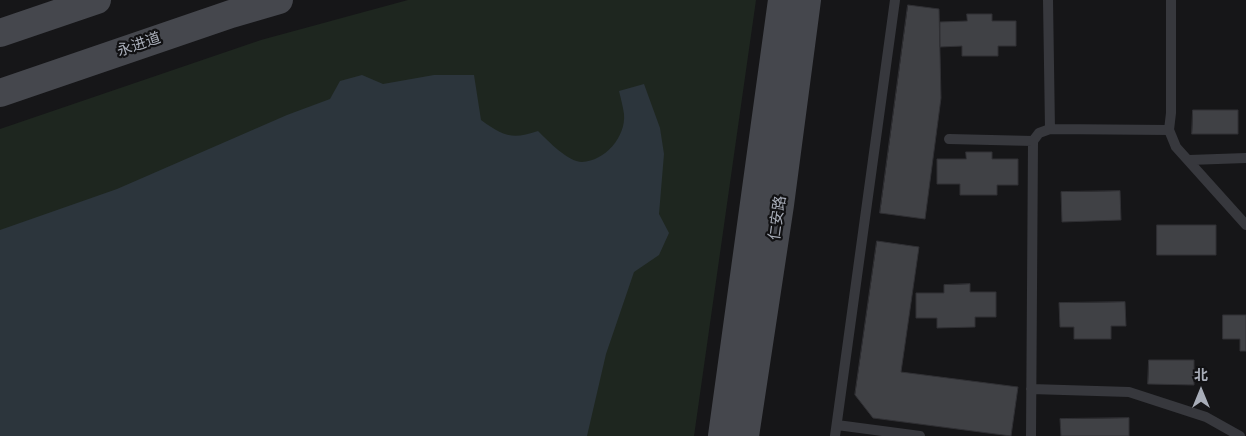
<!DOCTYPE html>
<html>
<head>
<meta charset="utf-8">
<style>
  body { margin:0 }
  #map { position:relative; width:1246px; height:436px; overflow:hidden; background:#161618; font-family:"Fira Sans","Noto Sans SC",sans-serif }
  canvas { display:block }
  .north { position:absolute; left:1176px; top:366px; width:50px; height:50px; -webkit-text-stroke:4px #111113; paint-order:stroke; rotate:0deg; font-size:14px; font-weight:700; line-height:20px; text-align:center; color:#a8adb8 }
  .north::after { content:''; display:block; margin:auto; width:18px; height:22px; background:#a8adb8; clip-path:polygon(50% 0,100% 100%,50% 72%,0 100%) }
</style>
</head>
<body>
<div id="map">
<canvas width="1246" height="436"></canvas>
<div class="north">北</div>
</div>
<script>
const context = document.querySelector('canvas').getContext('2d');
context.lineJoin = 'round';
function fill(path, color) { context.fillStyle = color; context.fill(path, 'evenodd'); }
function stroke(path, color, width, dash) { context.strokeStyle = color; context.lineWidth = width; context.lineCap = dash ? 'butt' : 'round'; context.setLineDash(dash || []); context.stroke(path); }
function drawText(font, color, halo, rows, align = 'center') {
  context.font = font + ' "Fira Sans","Noto Sans SC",sans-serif'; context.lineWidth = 4.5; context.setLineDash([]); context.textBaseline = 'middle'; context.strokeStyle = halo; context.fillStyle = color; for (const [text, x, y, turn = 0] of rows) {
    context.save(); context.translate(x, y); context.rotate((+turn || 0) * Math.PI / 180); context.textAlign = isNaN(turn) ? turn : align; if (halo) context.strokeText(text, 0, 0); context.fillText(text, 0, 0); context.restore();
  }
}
fill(new Path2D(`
  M408 0H756L694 436H0V129L261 40Z`), '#1e261f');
fill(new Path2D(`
  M362 75 383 84 434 75H474L481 120C503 136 512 140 538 131 548 141 568 162 582 162 605 161 626 137 624 114 623 107 621 99 619 91L644 84 660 128 664 154 659 214 669 233 659 255 634 272 606 354 587 436H0V230L117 189 287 115 330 99 340 81Z`), '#2c353c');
const building = new Path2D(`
  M908 5 939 9 941 98 925 219 880 213Z
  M967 14H992V21H1016V46H998V56H962V46L940 47V22L967 21Z
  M1193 110H1238V134H1192Z
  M966 152H992V159H1018V185H997V195H960V184H937V159H966Z
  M1120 191 1121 220 1062 222 1061 192Z
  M1157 225H1216V255H1157Z
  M877 241 919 247 901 372 1018 387 1011 436 873 418 855 395Z
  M970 284V292H996V317H975V327L937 328V318H916V293H944V285Z
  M1125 302 1126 326H1111V339H1074V327H1060L1059 303Z
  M1223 315H1246V351H1240V339H1223Z
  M1149 360H1194V385L1148 384Z
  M1129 418V436H1061L1060 419Z`);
fill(building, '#404145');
stroke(building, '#303034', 1);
stroke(new Path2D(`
  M1048 0 1050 129
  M1169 130 1176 147 1246 225
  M949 139 1033 141
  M1189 160 1246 158
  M1031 389 1129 392 1206 417 1240 436
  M837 425 920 436
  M835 436 895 0
  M1031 436 1033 141 1039 133 1050 129 1169 130 1171 113V0`), '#37383d', 10);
stroke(new Path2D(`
  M0 33 97 0
  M0 93 231 14 279 0
  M722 436 782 0
  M745 436 780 205 807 0`), '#45474d', 28);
drawText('15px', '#a8adb8', '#111113', [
  ["永进道",139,45,-19],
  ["仁安路",778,218,-82]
]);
</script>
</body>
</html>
